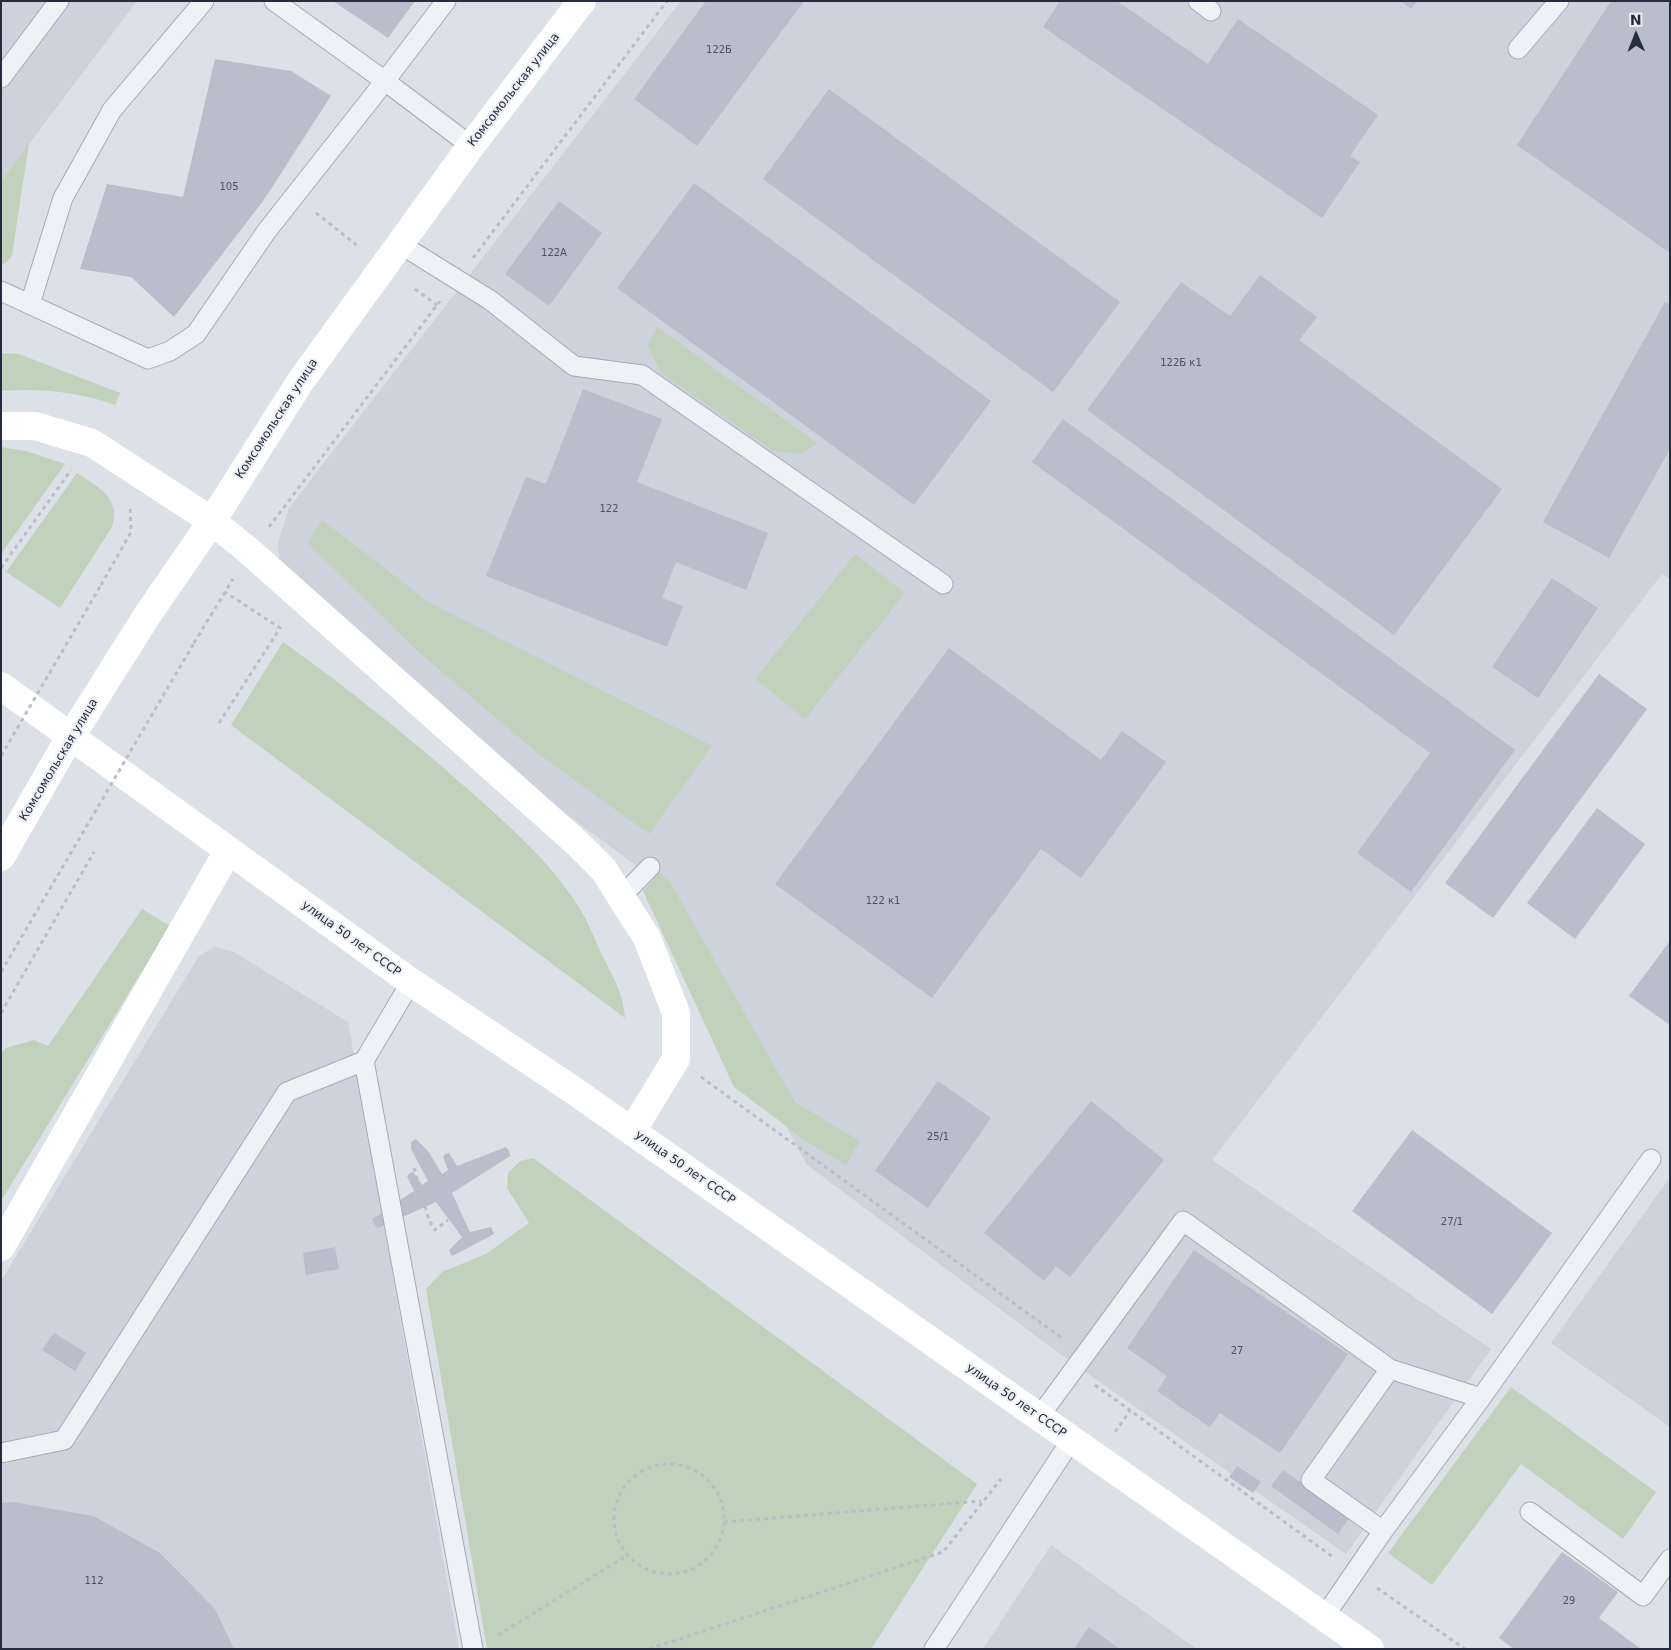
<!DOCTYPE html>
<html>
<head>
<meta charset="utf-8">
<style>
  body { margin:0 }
  #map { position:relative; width:1671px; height:1650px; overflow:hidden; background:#dce0e7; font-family:"DejaVu Sans",sans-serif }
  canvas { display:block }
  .frame { position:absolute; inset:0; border:2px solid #242d3f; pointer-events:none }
  .north { position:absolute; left:1611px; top:10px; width:50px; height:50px; -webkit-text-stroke:4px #ebeff5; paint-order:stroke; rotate:359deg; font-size:14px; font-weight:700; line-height:20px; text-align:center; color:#242d3f }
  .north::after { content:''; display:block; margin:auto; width:18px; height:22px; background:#242d3f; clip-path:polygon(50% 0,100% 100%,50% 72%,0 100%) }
</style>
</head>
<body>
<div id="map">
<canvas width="1671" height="1650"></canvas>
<div class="frame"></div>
<div class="north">N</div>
</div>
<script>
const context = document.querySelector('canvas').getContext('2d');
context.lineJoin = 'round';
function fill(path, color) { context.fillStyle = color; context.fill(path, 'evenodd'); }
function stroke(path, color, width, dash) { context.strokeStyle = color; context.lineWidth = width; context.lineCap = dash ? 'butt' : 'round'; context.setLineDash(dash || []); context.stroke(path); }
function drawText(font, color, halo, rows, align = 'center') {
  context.font = font + ' "DejaVu Sans",sans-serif'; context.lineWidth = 4; context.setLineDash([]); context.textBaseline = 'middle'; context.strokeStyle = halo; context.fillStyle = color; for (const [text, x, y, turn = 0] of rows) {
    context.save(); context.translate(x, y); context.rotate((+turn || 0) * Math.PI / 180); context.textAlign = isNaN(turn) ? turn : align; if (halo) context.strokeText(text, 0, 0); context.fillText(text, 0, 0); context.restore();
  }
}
fill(new Path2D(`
  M1 1H137L1 181Z
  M681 1H1670V579L1662 574 1212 1160 1491 1349 1346 1554 1064 1357 807 1165 653 878 508 771 280 568 278 542 289 508Z
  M214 947 232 951 348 1022 459 1649H1V1281L199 956Z
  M1670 1177V1427L1551 1343Z
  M1051 1545 1197 1649H983Z`), '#cdd2dd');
fill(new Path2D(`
  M29 143 12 255 6 263 1 264V181Z
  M657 327 817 443 801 454 773 451 660 372 648 346Z
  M1 353 19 354 120 393 115 405C78 392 40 388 1 391Z
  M1 447 26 451 65 464 1 554Z
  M77 473C98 487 122 499 112 527L60 608 6 572Z
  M322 520 430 603 712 746 649 834 536 752 414 648 308 543Z
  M855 554 905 593 805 719 755 679Z
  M283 642C348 688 410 738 470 791 507 824 547 859 575 901 586 917 594 937 602 955 613 977 623 993 625 1018L231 725Z
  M659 873 670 882 795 1102 860 1141 846 1165 806 1141 734 1087 643 891Z
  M142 909 170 926 1 1201V1052L6 1048 34 1040 48 1046Z
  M533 1158 977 1484 871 1649H487L426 1289 442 1272 486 1254 529 1223 507 1188 508 1173 520 1161Z
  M1511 1387 1656 1492 1623 1539 1521 1464 1432 1585 1388 1553Z`), '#c0d2bc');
fill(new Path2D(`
  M333 1H415L388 38Z
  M706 1H804L697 146 634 99Z
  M1060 1H1117L1208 64 1238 19 1378 115 1350 156 1360 162 1322 218 1043 27Z
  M1401 1H1417L1411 9Z
  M1611 1H1670V253L1517 145Z
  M215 59 291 71 331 96 263 201 174 317 131 277 80 269 107 184 183 197Z
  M829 89 1120 302 1053 392 763 179Z
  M694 183 991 401 914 505 617 288Z
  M559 201 602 233 549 306 505 274Z
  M1260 275 1317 317 1299 340 1502 489 1394 635 1087 410 1181 282 1230 316Z
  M1665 302 1670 305V449L1609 558 1543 522Z
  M583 389 662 419 637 482 768 533 746 590 676 562 662 598 683 606 667 647 486 576 526 477 546 484Z
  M1063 419 1515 750 1411 892 1357 853 1430 753 1032 462Z
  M1552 578 1598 608 1538 698 1492 667Z
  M949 648 1101 760 1122 731 1166 762 1081 878 1041 849 932 998 775 884Z
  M1599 674 1647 709 1493 918 1445 883Z
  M1597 808 1645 844 1575 939 1527 903Z
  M1670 941V1025L1629 996Z
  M938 1081 991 1118 928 1208 875 1171Z
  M1091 1101 1164 1160 1070 1277 1056 1266 1044 1281 984 1233Z
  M1412 1130 1552 1233 1492 1314 1352 1211Z
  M416 1139 428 1151 442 1174 448 1170 443 1157 445 1154 449 1153 457 1166 506 1147 509 1151 510 1156 452 1193 470 1232 491 1227 494 1234 452 1256 449 1250 462 1237 436 1202 378 1228 374 1224 372 1219 414 1191 407 1176 410 1173 413 1172 422 1185 428 1181 411 1149V1142Z
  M335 1247 339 1269 306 1275 303 1253Z
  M1194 1250 1348 1354 1280 1453 1220 1413 1210 1427 1157 1391 1167 1376 1127 1348Z
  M54 1333 86 1353 75 1371 42 1350Z
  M1237 1466 1261 1482 1253 1493 1229 1477Z
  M1283 1470 1350 1517 1338 1534 1271 1486Z
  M13 1502 93 1516 160 1553 215 1609 234 1649H1V1503Z
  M1562 1552 1618 1592 1599 1618 1641 1649H1514L1499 1638Z
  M1089 1627 1120 1649H1074Z`), '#b8becb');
const lane = new Path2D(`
  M274 1 385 81 446 1
  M1198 1 1211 11
  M1518 49 1559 1
  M1 78 59 1
  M400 244 490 300 574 366 642 375 943 584
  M1 291 148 359 170 351 196 334 266 232 385 81 471 146
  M30 304 63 198 112 110 204 1
  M620 898 650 867
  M411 982 364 1061 473 1649
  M1390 1369 1481 1398
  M1039 1417 1183 1221 1390 1369 1311 1480 1383 1531
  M1 1453 64 1440 287 1092 364 1061
  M1530 1512 1643 1596 1670 1559
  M1324 1617 1383 1531 1481 1398 1651 1159
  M934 1649 1072 1439`);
stroke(lane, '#a5aab5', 21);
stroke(new Path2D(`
  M316 213 358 246
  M473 258 667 1
  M415 289 437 305
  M269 527 440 301
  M1 568 71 470
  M101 585 131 532 130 506
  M194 643 233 579
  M219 723 280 628 225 592
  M1 1013 94 852
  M701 1077 1062 1338
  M414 1168 429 1220 435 1230 448 1220
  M1095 1385 1333 1557
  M1115 1432 1130 1411
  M614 1519a55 55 0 1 1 110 0a55 55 0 1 1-110 0Z
  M724 1522 981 1501
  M1377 1588 1465 1649
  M498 1635 628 1555
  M649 1649 943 1552 1001 1479`), '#b9bec6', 3, [4, 4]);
stroke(lane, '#eef1f5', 19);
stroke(new Path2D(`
  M1 426H35L92 443 212 521 250 552 577 843 604 870 647 938 676 1013V1059L632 1131
  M148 614 212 521 300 382 471 146 582 1
  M1 686 411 982 573 1090 1370 1649
  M1 857 63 749
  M1 1247 228 851`), '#fff', 28);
stroke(new Path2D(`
  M1 756 101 585
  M1 972 194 643`), '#b9bec6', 3, [4, 4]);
stroke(new Path2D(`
  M63 749 148 614`), '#fff', 28);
drawText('10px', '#495162', null, [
  ["122Б",719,50],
  ["105",229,187],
  ["122А",554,253],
  ["122Б к1",1181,363],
  ["122",609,509],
  ["122 к1",883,901],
  ["25/1",938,1137],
  ["27/1",1452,1222],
  ["27",1237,1351],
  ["112",94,1581],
  ["29",1569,1601]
]);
drawText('12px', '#242d3f', '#ebeff5', [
  ["Комсомольская улица",514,90,-52],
  ["Комсомольская улица",277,419,-57],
  ["Комсомольская улица",59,760,-59],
  ["улица 50 лет СССР",351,939,36],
  ["улица 50 лет СССР",685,1168,35],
  ["улица 50 лет СССР",1016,1401,35]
]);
</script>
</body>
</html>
